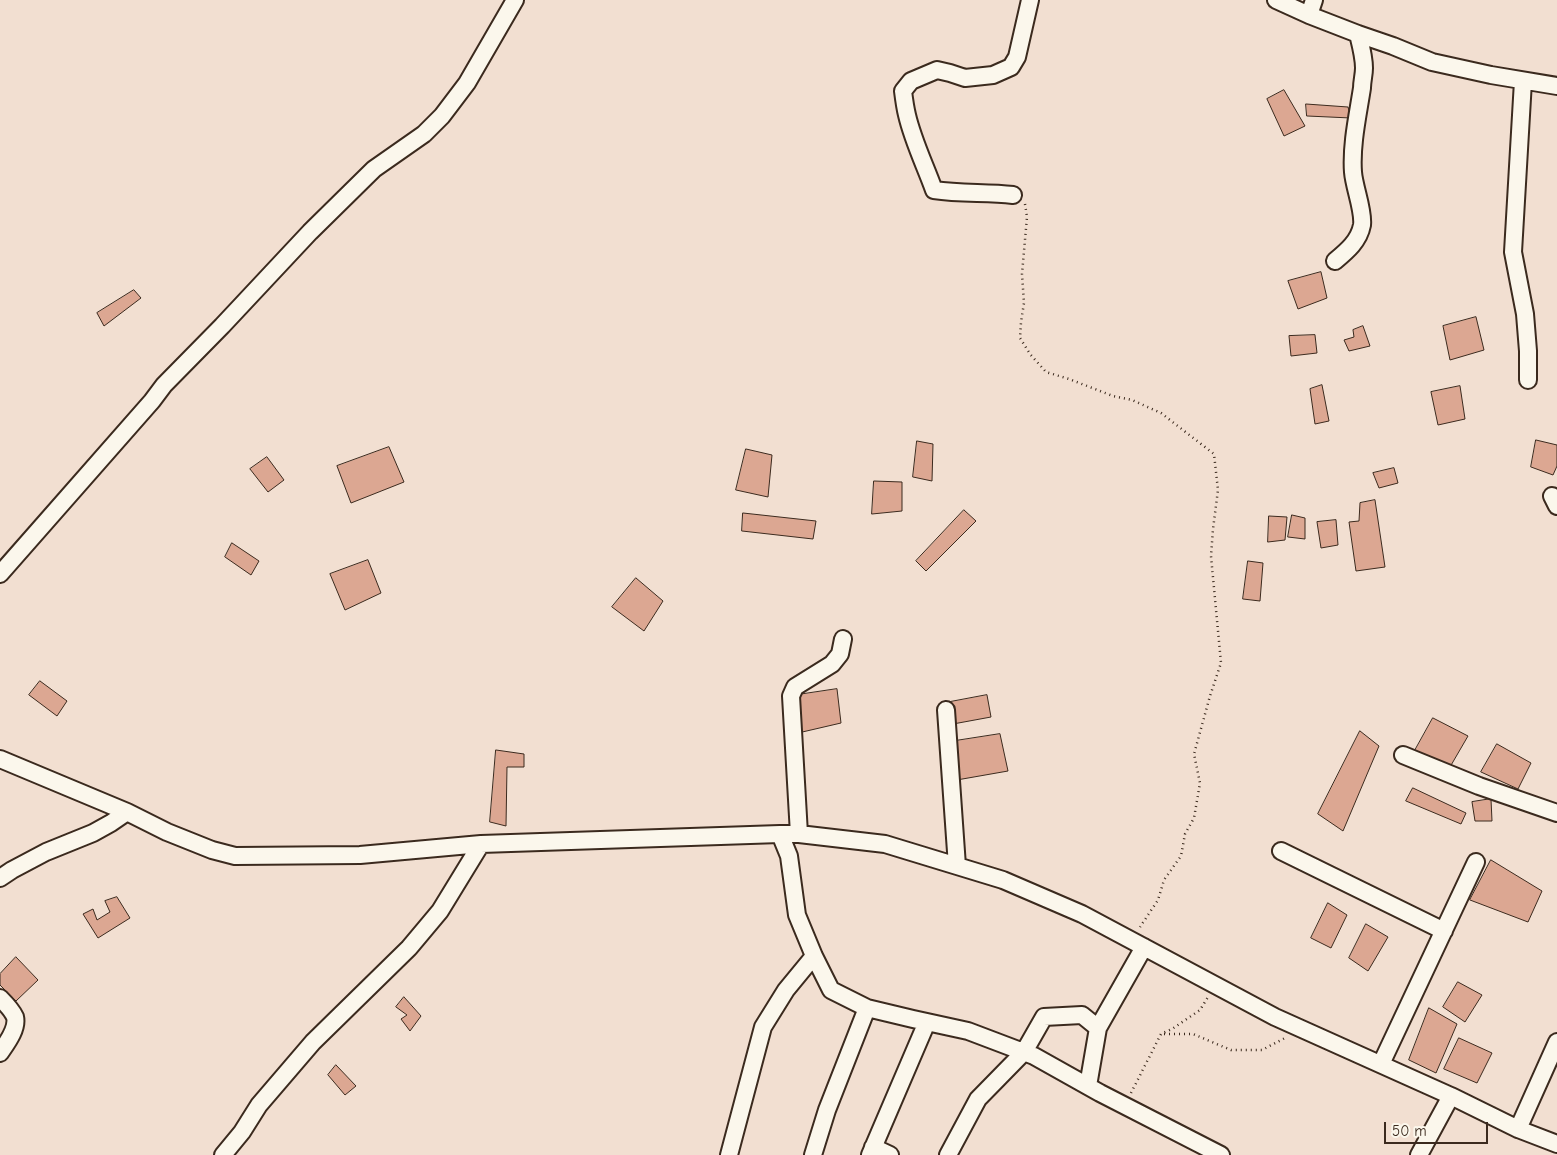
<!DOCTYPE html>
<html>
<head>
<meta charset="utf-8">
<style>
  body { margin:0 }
  #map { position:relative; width:1557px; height:1155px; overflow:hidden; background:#f2dfd1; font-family:"Comic Neue",sans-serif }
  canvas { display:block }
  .scale { position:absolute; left:1384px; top:1122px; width:104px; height:22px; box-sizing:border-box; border:2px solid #3b2a1e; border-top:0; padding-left:6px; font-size:15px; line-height:18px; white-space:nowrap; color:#3b2a1e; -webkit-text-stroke:4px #fbf7ec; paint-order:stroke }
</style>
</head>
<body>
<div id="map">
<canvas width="1557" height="1155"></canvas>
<div class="scale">50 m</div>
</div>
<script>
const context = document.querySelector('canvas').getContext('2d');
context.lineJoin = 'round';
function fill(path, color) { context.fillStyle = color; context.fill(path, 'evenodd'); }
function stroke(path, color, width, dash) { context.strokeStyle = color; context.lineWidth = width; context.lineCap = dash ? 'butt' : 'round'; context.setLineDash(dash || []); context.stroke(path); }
const building = new Path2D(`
  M1284 90 1305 126 1284 136 1267 99Z
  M1306 104 1348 107 1351 118 1307 116Z
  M1321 272 1327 298 1298 309 1288 281Z
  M134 290 141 298 104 326 97 313Z
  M1476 317 1484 350 1450 360 1443 326Z
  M1363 326 1370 346 1349 351 1344 340 1354 337 1353 330Z
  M1315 335 1317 353 1291 356 1289 336Z
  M1322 385 1329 421 1315 424 1310 389Z
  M1460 386 1465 419 1438 425 1431 392Z
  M1536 440 1557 445V466L1553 475 1531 467Z
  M917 441 933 444 932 481 913 477Z
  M389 447 404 482 351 503 337 466Z
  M746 449 772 455 768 497 736 490Z
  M267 457 284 480 268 492 250 469Z
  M1394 468 1398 483 1379 488 1373 473Z
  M874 481 902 482V511L872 514Z
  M1375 500 1385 567 1356 571 1349 522 1359 521 1360 503Z
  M964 510 976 521 926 571 916 561Z
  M743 513 816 521 813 539 742 531Z
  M1292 515 1305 518V539L1288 537Z
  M1269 516 1287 517 1285 540 1268 542Z
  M1336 520 1338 545 1321 548 1317 522Z
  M232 543 259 561 251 575 225 557Z
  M368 560 381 593 345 610 330 574Z
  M1248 561 1263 563 1260 601 1243 599Z
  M636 578 663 601 644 631 612 607Z
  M40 681 67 701 57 716 29 695Z
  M837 689 841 723 798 733 797 695Z
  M987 695 991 717 953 724 950 702Z
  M1433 718 1468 736 1450 767 1413 754Z
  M1360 731 1379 746 1343 831 1318 814Z
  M1000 734 1008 771 951 781 955 741Z
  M1497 744 1531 763 1518 789 1481 772Z
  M496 750 524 754V767H507L506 826 490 822Z
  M1413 788 1466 813 1461 824 1406 801Z
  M1491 799 1492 821H1475L1472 802Z
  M1491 860 1542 891 1528 922 1470 900Z
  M117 897 130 918 98 938 83 914 93 909 97 920 110 912 105 901Z
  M1328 903 1347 915 1331 948 1311 938Z
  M1366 924 1388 937 1368 971 1349 958Z
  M16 957 38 980 16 1001 0 985V974Z
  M1458 982 1482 995 1465 1022 1443 1007Z
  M404 997 421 1016 410 1031 401 1019 407 1015 396 1007Z
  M1429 1008 1457 1024 1436 1073 1409 1060Z
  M1459 1038 1492 1053 1477 1083 1444 1069Z
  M336 1065 356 1086 345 1095 328 1075Z`);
fill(building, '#dca792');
stroke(building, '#3b2a1e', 1);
const street = new Path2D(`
  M1276 0 1309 15 1358 34 1393 46 1432 62 1491 75 1557 86
  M1309 15 1314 0
  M1523 81 1513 252 1525 314 1528 351V380
  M1013 195C986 192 961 194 934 190 925 165 913 141 907 115 905 107 904 99 903 91L911 81 937 70 950 73 965 78 993 75 1011 67 1017 57 1030 0
  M1335 261C1347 251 1359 241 1362 225 1364 211 1354 187 1353 172 1351 145 1358 114 1362 88 1362 81 1364 75 1364 68 1364 57 1361 46 1358 34
  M1552 496 1557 506
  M0 574 152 401 164 385 222 326 310 232 374 169 424 134 442 116 467 83 515 0
  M946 710 957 866
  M1403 755 1479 786 1557 813
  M0 759 127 812 167 832 212 850 235 856 360 855 481 844 780 834H799L885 844 1003 880 1082 914 1275 1017 1451 1096 1518 1129 1557 1144
  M780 834 789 856 797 915 814 956 831 990 867 1008 913 1019 968 1031 1034 1056 1100 1093 1221 1155
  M799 834 791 696 795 687 832 664 840 654 843 639
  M1281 851 1444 931
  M0 878 12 870 46 852 93 833 111 823 127 812
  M0 998C5 1003 12 1010 15 1017 18 1029 6 1044 0 1053
  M1381 1064 1476 862
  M1088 1086 1098 1028 1144 947
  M1518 1129 1557 1042
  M873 1147 890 1155
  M223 1155 242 1132 259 1105 313 1042 409 948 440 911 481 844
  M729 1155 763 1027 786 990 814 956
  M813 1155 827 1110 867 1008
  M870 1155 927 1022
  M948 1155 978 1099 1024 1052 1044 1017 1082 1015 1098 1028
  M1419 1155 1451 1096`);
stroke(street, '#3b2a1e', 20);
stroke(new Path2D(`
  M1025 204 1027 217 1022 274 1024 303 1021 322 1020 338 1030 354 1046 372 1069 379 1113 396 1132 400 1161 413 1214 454 1218 490 1213 529 1211 556 1221 663 1210 696 1194 754 1200 783 1194 818 1185 834 1181 856 1164 880 1158 900 1140 927
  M1164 1034H1193L1231 1050H1262L1285 1038
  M1131 1093 1161 1034 1172 1029 1200 1010 1208 997`), '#3b2a1e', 2.5, [1, 4]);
stroke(street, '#fbf7ec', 16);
</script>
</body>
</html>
